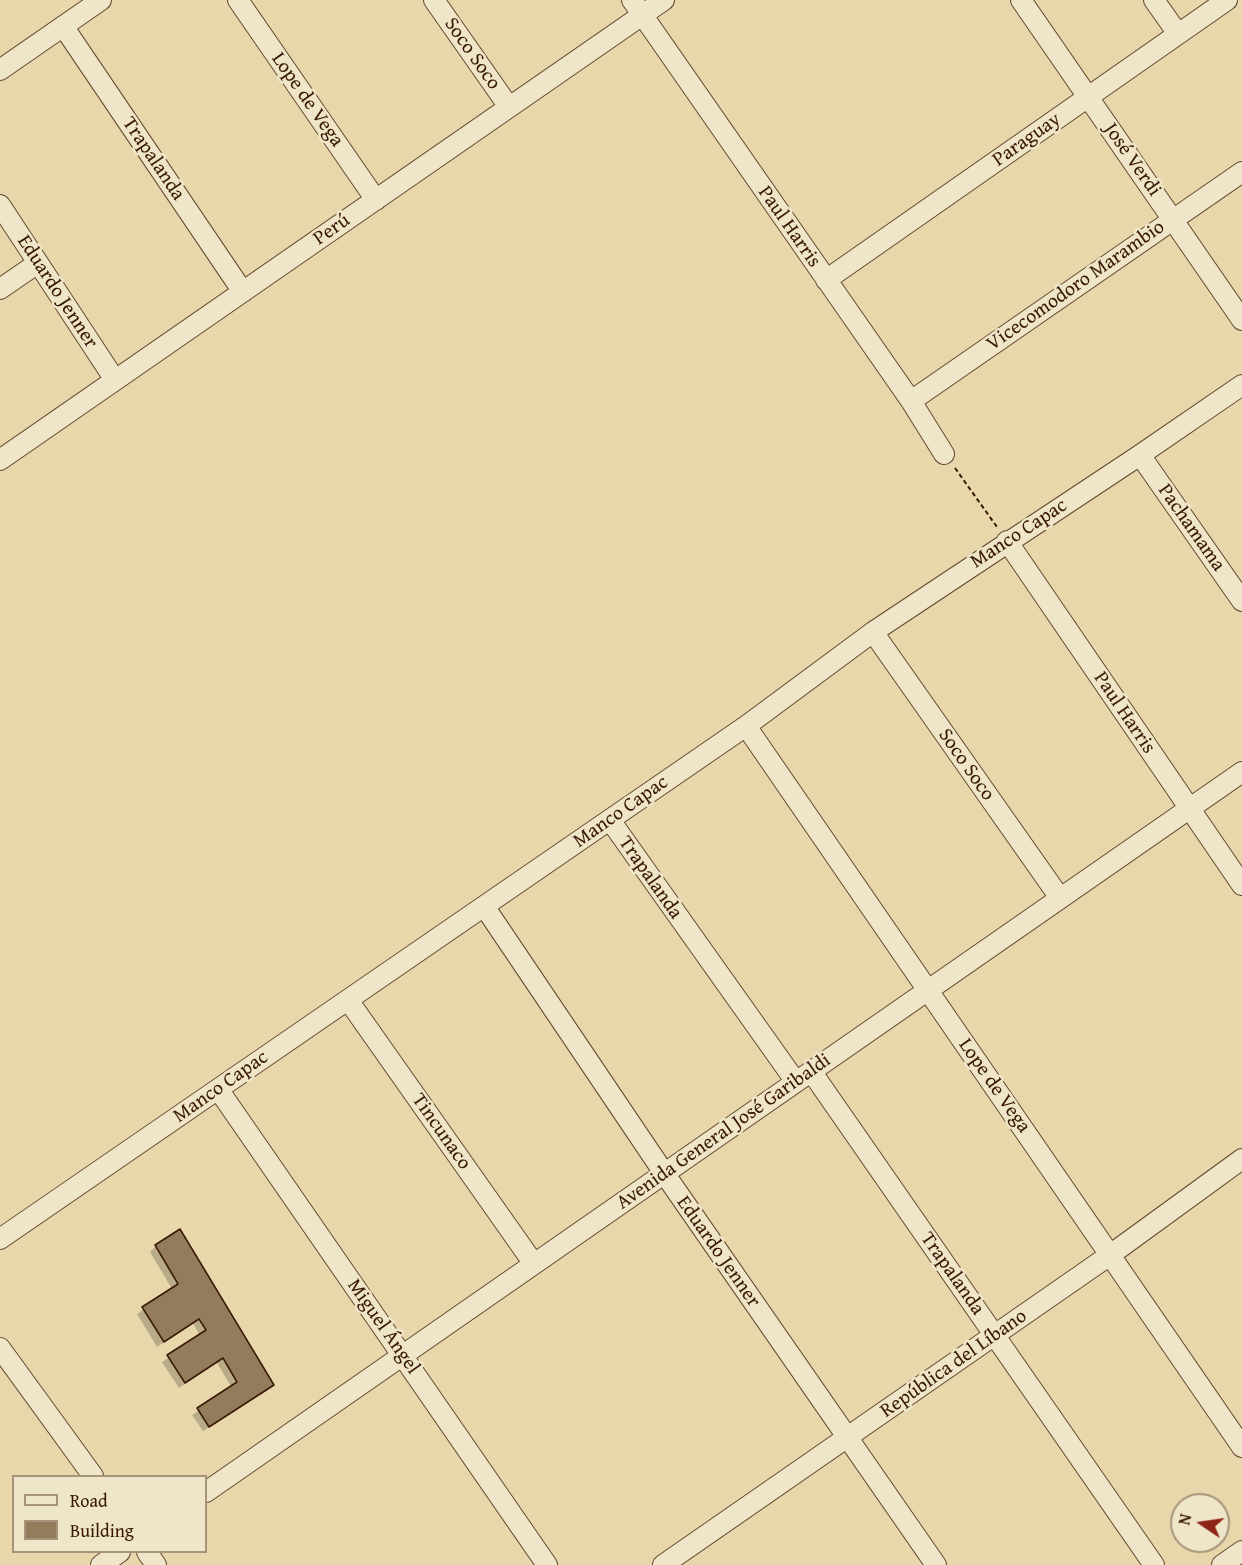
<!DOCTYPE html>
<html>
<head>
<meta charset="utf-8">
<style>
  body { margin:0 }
  #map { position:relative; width:1242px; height:1565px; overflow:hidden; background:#e7d7aa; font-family:"Gentium Book Plus",serif }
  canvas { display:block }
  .legend { position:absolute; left:12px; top:1475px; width:195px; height:78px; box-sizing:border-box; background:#efe5c8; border:2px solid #a6937a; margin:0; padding:8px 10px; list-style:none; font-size:18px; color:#391906 }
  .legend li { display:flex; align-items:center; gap:12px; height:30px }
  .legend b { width:30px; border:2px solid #a6937a }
  .north { position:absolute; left:1170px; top:1493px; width:60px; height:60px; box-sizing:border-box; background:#efe5c8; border:2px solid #a6937a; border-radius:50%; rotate:283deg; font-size:16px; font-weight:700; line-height:24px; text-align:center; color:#391906 }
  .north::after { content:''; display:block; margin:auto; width:21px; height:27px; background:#8f2418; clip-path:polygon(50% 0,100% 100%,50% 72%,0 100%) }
</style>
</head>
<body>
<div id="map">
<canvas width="1242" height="1565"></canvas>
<ul class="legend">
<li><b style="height:8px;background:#efe5c8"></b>Road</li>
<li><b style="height:16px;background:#937c5b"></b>Building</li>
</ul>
<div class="north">N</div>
</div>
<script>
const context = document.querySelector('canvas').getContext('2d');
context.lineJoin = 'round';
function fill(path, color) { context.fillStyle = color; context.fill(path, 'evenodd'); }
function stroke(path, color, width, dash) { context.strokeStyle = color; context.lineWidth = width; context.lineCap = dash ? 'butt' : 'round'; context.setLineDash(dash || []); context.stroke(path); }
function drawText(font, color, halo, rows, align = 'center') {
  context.font = font + ' "Gentium Book Plus",serif'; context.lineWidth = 5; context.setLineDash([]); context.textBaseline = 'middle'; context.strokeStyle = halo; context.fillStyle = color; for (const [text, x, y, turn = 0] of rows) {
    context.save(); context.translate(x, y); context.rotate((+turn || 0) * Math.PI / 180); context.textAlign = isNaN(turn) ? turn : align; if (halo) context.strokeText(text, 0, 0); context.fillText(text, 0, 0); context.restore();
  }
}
fill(new Path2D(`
  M180 1232 272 1385 266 1391 203 1431 192 1415 232 1388 217 1363 179 1388 162 1362 200 1336 193 1323 157 1347 137 1314 172 1289 150 1252 156 1246Z`), '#0003');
const building = new Path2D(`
  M180 1229 274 1385 209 1427 197 1408 237 1382 223 1358 185 1383 167 1355 206 1330 199 1319 164 1342 142 1307 178 1284 155 1245Z`);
fill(building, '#937c5b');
stroke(building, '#391906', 1.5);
const minor = new Path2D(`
  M238 0 376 200
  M434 0 509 107
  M632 0 911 401 944 454
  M1021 0 1242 320
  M1154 0 1178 34
  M63 26 243 292
  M0 70 101 0
  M0 205 115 380
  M826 280 1227 0
  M0 289 38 263
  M911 401 1242 172
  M1140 455 1242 601
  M0 460 664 0
  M1007 541 1242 885
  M873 632 1060 898
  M746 726 1242 1447
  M610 820 796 1082
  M484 906 664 1173 936 1565
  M348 1000 534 1264
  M811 1071 1154 1565
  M218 1089 547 1565
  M0 1239 746 726 873 632 1140 455 1242 385
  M0 1348 93 1476
  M206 1492 1242 772
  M147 1552 156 1565
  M101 1565 120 1552
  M663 1565 1110 1255 1242 1159
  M1222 1565 1242 1551`);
stroke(minor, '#64482f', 22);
stroke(new Path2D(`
  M955 468 997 527`), '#391906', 2, [4.5, 3]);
stroke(minor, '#efe5c8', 20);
drawText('20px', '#391906', '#efe5c8', [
  ["Soco Soco",472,54,55],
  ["Lope de Vega",307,100,55],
  ["Paraguay",1027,140,-35],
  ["Trapalanda",153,159,56],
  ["José Verdi",1132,160,55],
  ["Paul Harris",789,227,55],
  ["Perú",332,230,-35],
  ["Vicecomodoro Marambio",1076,286,-35],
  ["Eduardo Jenner",57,292,57],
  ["Pachamama",1191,528,55],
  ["Manco Capac",1019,534,-33],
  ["Paul Harris",1124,713,56],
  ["Soco Soco",966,765,55],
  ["Manco Capac",621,812,-35],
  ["Trapalanda",650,878,55],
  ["Lope de Vega",994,1086,55],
  ["Manco Capac",221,1087,-35],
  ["Tincunaco",441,1132,55],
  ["Avenida General José Garibaldi",724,1132,-35],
  ["Eduardo Jenner",718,1252,55],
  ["Trapalanda",952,1274,55],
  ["Miguel Ángel",383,1327,55],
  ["República del Líbano",954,1364,-35]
]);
</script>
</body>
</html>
